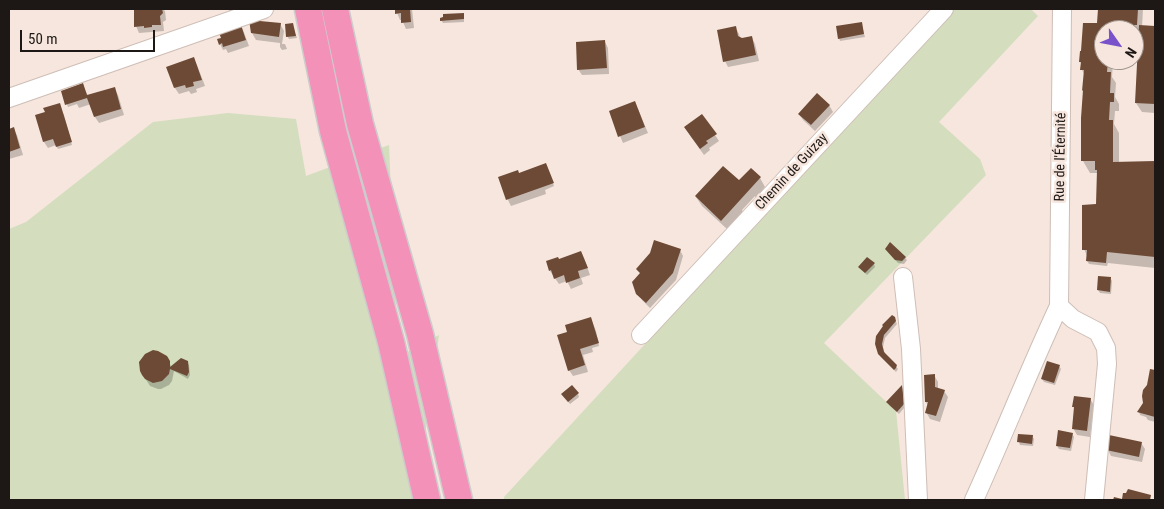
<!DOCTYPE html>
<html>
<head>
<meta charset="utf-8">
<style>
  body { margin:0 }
  #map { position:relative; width:1164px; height:509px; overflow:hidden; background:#f6e6dd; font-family:"Roboto Condensed",sans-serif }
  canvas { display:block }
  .frame { position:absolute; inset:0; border:10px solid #1d1815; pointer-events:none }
  .north { position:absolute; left:1094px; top:20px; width:50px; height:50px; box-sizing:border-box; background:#f6e6dd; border:1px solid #9f948d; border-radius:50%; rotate:123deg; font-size:14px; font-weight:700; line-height:20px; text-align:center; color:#1d1815 }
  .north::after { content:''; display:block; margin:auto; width:18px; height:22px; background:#7952cb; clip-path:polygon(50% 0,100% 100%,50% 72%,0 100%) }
  .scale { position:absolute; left:20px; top:30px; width:135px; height:22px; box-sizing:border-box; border:2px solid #1d1815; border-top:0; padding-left:6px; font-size:15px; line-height:18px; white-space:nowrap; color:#1d1815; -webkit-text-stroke:4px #f6e6dd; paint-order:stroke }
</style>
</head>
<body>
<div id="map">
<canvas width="1164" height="509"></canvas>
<div class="frame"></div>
<div class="north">N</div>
<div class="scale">50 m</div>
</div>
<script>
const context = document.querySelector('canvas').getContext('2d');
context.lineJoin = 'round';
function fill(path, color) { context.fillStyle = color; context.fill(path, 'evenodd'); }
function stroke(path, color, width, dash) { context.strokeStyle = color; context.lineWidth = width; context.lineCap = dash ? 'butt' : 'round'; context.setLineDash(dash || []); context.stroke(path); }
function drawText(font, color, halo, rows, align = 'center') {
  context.font = font + ' "Roboto Condensed",sans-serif'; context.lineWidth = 5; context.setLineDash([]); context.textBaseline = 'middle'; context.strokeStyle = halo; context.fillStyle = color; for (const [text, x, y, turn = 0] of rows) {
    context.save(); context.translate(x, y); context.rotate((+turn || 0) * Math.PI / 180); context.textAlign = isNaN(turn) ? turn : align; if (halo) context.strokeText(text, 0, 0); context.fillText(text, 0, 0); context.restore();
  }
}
fill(new Path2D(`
  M954 9H1031L1038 16 939 122 980 159 986 175 824 343 896 411 905 500H504V497Z
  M228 113 296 119 306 176 389 145 398 357 439 335 416 500H9V229L26 222 153 122Z`), '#d4ddbe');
fill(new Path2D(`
  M135 9H163L165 11 166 20 163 22 164 31 139 33 136 26Z
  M229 9H257L232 17 229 11Z
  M396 9H412L414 28 406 29 402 20H400L397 13Z
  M1099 9H1143L1142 27H1155V113L1142 112 1136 103 1140 34H1134V35V30H1104V60H1117V62H1113L1112 77 1116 83 1115 97 1119 104V111H1115L1114 124 1119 133V163H1155V268L1108 263 1107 266 1089 264 1087 261V256L1084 249 1097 206 1098 173H1090L1083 161 1085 76 1082 70V65L1080 62 1098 25Z
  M463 14 464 17V22L443 23 441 20Z
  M861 23 865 37 840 41 839 38Z
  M240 24 243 30 249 46 228 53 226 49 223 50 220 44 222 38Z
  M280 24 284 31 282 44H285L287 49 282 50 280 47V43L256 40 252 33Z
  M292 24 297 38 289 39 287 36Z
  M735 27 739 34 740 38H752L755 44 759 61 728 67 725 61Z
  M605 42 608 48 609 74 582 75 578 69Z
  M194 59 197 65 205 86 196 89 197 92 191 94 189 91 179 94 175 88 168 67Z
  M83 85 88 96 114 88 118 95 124 115 99 123 95 117 91 104 79 108 77 104 68 107 62 92Z
  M829 105 833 112 815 131 803 120 799 114Z
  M638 109 648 133 623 143 620 136Z
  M62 111 64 115 72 145 58 149 56 145 48 148 44 142 37 116Z
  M13 129 17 135 23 155 9 159V130Z
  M689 134 715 135 719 141 709 148 710 150 704 155Z
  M547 167 554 186 545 190 546 194 511 206 508 200 500 178Z
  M760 178 765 187 756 198 755 196 742 210 743 212 727 229 702 206 696 197 739 182Z
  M680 250 683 256 676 280 650 308 642 300 638 293 641 274 637 270Z
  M581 252 584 258 590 275 581 278 583 284 571 289 567 281 559 284 550 271 547 262 559 261Z
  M888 252 905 258 907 260 904 264 898 263Z
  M874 264 875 267 867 275 859 267Z
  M1111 279 1112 281 1111 294 1100 293 1098 290Z
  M894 318 897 324 885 338 883 347 885 354 898 369 896 372 881 357 877 347Z
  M592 321 596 331 599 346 592 348 593 352 583 355 588 372 573 376 569 370Z
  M166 357 172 368 187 362 189 365 190 375 188 379 174 371 172 381 169 385 161 389H158L150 386 143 375Z
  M1059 366 1061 369 1055 385 1044 382 1042 379Z
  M1151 370 1155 371V422L1148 420 1146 417 1140 415 1139 412 1145 403Z
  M934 375 938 382V389L944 391 948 397 940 422 930 419 926 412 928 406 926 402 925 376Z
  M902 387 903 389 904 408 899 414 889 405Z
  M578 394 579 397 570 404 564 397Z
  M1090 399 1094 405 1090 437 1077 435 1073 428 1075 410 1073 406Z
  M1072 434 1074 437 1071 451 1059 449 1057 446Z
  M1032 436 1034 439 1033 446 1020 445 1019 442Z
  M1141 443 1145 449 1142 462 1111 456 1108 450Z`), '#0003');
fill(new Path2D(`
  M134 9H162L163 13 160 16 161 25H152V27L144 28V26L134 27Z
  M395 9H410L411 22 401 23V13L395 14Z
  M1098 9H1138L1137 25H1129V27L1118 26 1117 24H1110L1109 30H1104V60H1108L1107 72H1111L1110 93H1114V102H1110L1109 120H1113V162L1155 161V257L1107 252 1106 263 1086 261 1087 250H1082V205L1096 204 1097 170H1095V161H1081V118L1083 90 1082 91 1084 70H1080L1081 62H1079L1080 51H1081L1083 23H1097Z
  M464 13V19L440 21V18L443 17V14Z
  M249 20 281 23 279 37 251 33Z
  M240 22 246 40 223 47 222 43 219 45 217 39 221 38 218 30Z
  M862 22 864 34 838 39 836 26Z
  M293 23 296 36 286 37 285 24Z
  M1139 25 1155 26V104L1135 103Z
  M736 26 738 36 742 38 752 36 756 55 723 62 717 30Z
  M605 40 607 68 577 70 576 42Z
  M194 57 202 80 193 82 194 86 186 88 185 85 174 88 166 67Z
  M83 83 87 95 115 87 121 109 94 117 87 98 65 105 61 91Z
  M817 93 830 105 811 125 798 114Z
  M635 101 645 127 618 137 609 111Z
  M60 103 72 142 56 147 53 139 43 142 35 115 45 112 43 108Z
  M702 114 717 134 706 141 708 143 700 149 684 127Z
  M14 127 20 148 9 152V129Z
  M546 163 554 183 506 200 498 177 518 170 519 173Z
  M723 166 739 180 751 168 761 177 721 221 695 196Z
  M654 240 681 249 673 273 646 303 636 294 632 282 640 273 636 269 650 253Z
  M890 242 906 257 902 261 895 260 885 249Z
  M581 251 588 268 578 271 580 278 566 283 564 275 554 279 551 270 549 271 546 261 558 257 559 259Z
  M867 257 875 263 865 273 858 267Z
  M1098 276 1111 277 1110 292 1097 290Z
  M892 315 895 317 896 321 884 335 882 344 884 352 897 365 896 368 894 370 878 354 875 344 876 336 883 326 882 325Z
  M591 317 599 343 580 349 585 365 568 371 557 335 567 332 565 325Z
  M153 350 158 351 167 356 170 361V367L181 358 188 361 189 372 187 376 170 369 169 374 162 381 153 383 145 379 142 375 140 371 139 362 145 354Z
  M1047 361 1060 365 1054 383 1041 379Z
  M1150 369 1155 370V417L1137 412 1143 403 1142 396 1143 390 1147 385Z
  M935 374V387L945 390 936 416 925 413 928 402H925L924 375Z
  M572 385 579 393 568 402 561 394Z
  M902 385 904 404 897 412 886 402Z
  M1074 396 1091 398 1087 431 1072 429 1074 407H1072Z
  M1058 430 1073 433 1070 448 1056 446Z
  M1018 434 1033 435 1032 444 1017 442Z
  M1109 435 1142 442 1139 457 1106 450Z
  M1128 489 1151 495 1150 500H1113L1114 497 1122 499 1123 493H1126Z`), '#6d4a35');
const minor = new Path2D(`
  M1062 9 1059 306 1073 319 1098 332 1106 348 1107 364 1094 500
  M9 98 264 9
  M903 277 911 349 918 500
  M641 335 944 9
  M974 500C1003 436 1029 370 1059 306`);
const highway = new Path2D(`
  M308 9 333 131 391 342 427 500
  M335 9 360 124 420 334 459 500`);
stroke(minor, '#cebeb6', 20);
stroke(highway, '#cdcccc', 29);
stroke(minor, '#fff', 18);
stroke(highway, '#f391b9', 26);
drawText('14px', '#1d1815', '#f6e6dd', [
  ["Rue de l'Éternité",1061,157,-89],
  ["Chemin de Guizay",792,172,-47]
]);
</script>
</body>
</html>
